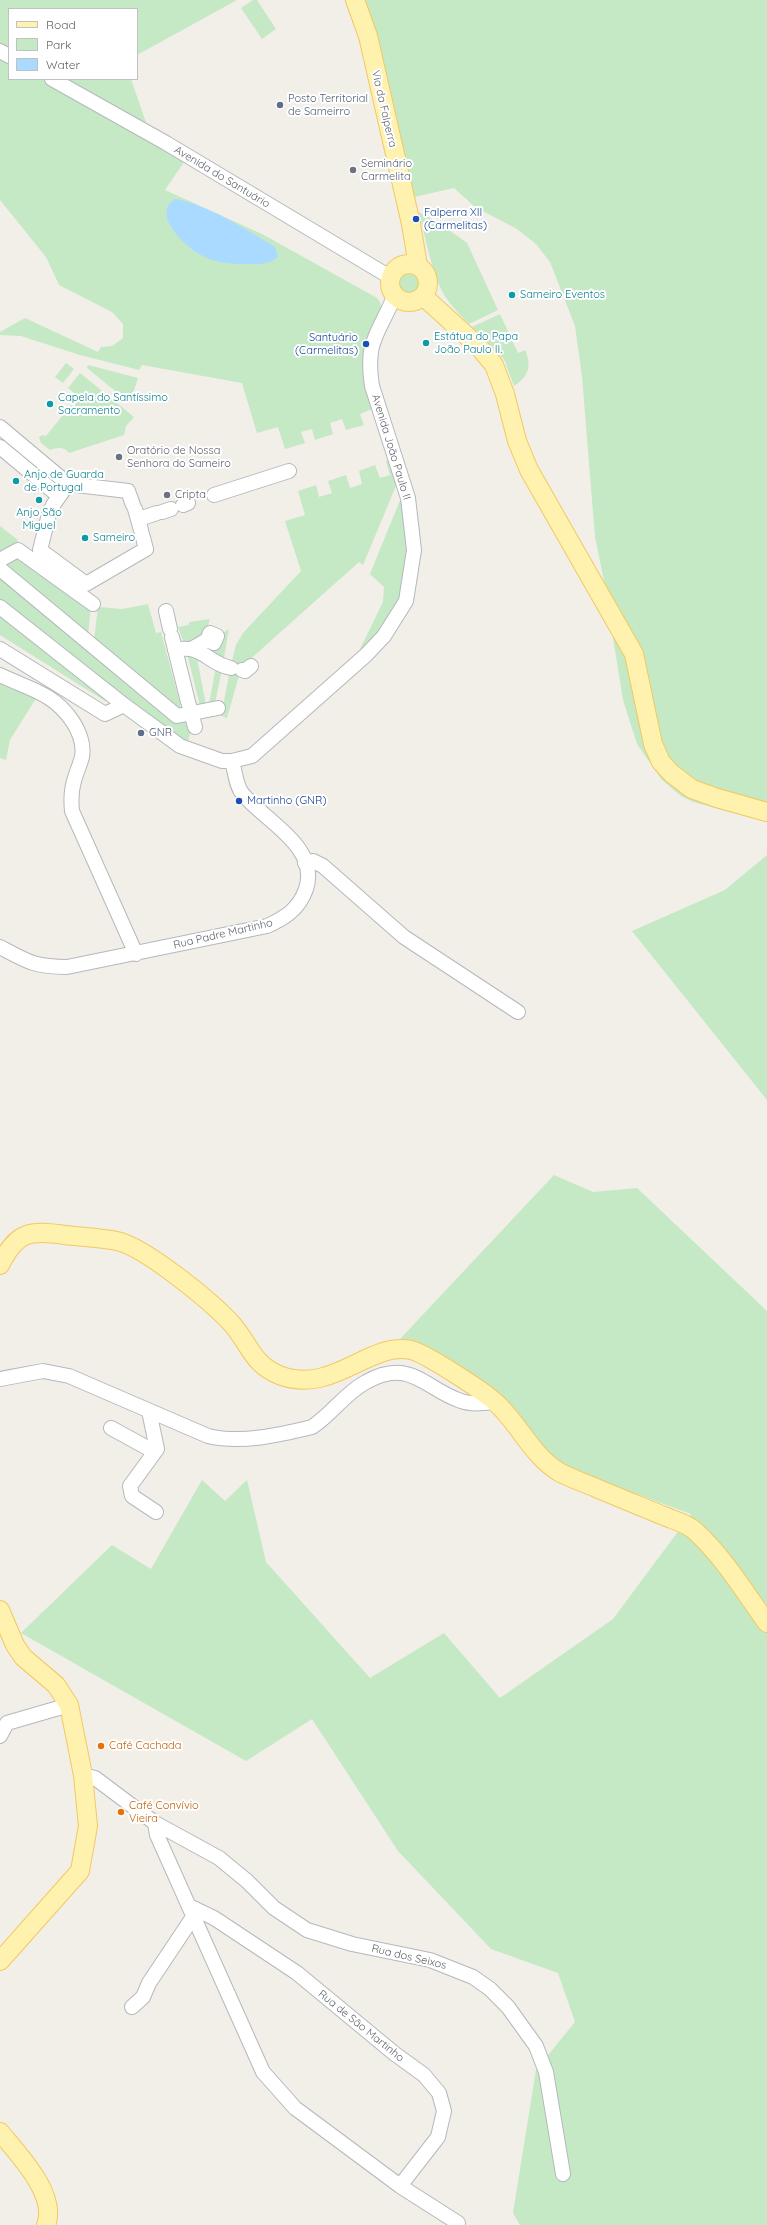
<!DOCTYPE html>
<html>
<head>
<meta charset="utf-8">
<style>
  body { margin:0 }
  #map { position:relative; width:767px; height:2225px; overflow:hidden; background:#f1efe8; font-family:Quicksand,sans-serif }
  canvas { display:block }
  .legend { position:absolute; left:8px; top:8px; width:130px; height:72px; box-sizing:border-box; background:#fff; border:1px solid #bfc1c3; margin:0; padding:5px 7px; list-style:none; font-size:12px; color:#5f6368 }
  .legend li { display:flex; align-items:center; gap:8px; height:20px }
  .legend b { width:20px; border:1px solid #bfc1c3 }
</style>
</head>
<body>
<div id="map">
<canvas width="767" height="2225"></canvas>
<ul class="legend">
<li><b style="height:5px;background:#fff2af"></b>Road</li>
<li><b style="height:11px;background:#c5e8c5"></b>Park</li>
<li><b style="height:11px;background:#aadaff"></b>Water</li>
</ul>
</div>
<script>
const context = document.querySelector('canvas').getContext('2d');
context.lineJoin = 'round';
function fill(path, color) { context.fillStyle = color; context.fill(path, 'evenodd'); }
function stroke(path, color, width, dash) { context.strokeStyle = color; context.lineWidth = width; context.lineCap = dash ? 'butt' : 'round'; context.setLineDash(dash || []); context.stroke(path); }
function drawText(font, color, halo, rows, align = 'center') {
  context.font = font + ' Quicksand,sans-serif'; context.lineWidth = 4; context.setLineDash([]); context.textBaseline = 'middle'; context.strokeStyle = halo; context.fillStyle = color; for (const [text, x, y, turn = 0] of rows) {
    context.save(); context.translate(x, y); context.rotate((+turn || 0) * Math.PI / 180); context.textAlign = isNaN(turn) ? turn : align; if (halo) context.strokeText(text, 0, 0); context.fillText(text, 0, 0); context.restore();
  }
}
fill(new Path2D(`
  M0 0H237L137 55V9H9V79H131L153 143 184 162 165 190 262 234 377 298C388 311 374 317 370 330 359 357 363 382 372 409L360 414 364 425 346 430 342 419 330 423 333 434 315 440 312 429 301 432 305 443 285 449 278 427 257 433 242 383 142 365 139 370 80 355 21 336 0 335V332L25 318 98 352 101 347 112 346 123 338V324L112 312 59 285 46 257 0 200Z
  M253 0H257L276 29 262 39 241 8Z
  M361 0H767V822L693 802 681 796 662 780 637 744 623 700 604 581 595 537 582 376 575 326 550 262 536 244 517 229 475 207 454 188 414 197Z
  M419 212 442 225 467 243 498 310 469 324C458 312 446 301 440 287 430 263 425 236 419 212Z
  M399 284a10 10 0 1 1 20 0a10 10 0 1 1-20 0Z
  M500 314 518 353 525 350C532 366 529 376 514 386L504 359 472 327Z
  M66 363 74 369 63 383 55 377Z
  M88 365 138 378 130 403 87 368Z
  M80 373 134 417 126 426 124 435 69 453C64 446 56 448 50 450L41 443 39 437 42 435 46 436 71 405 75 407 77 395 68 388Z
  M391 460 398 481 363 565 359 562 247 662 249 665H231L236 645 243 633 301 571 285 521 305 515 298 491 316 485 319 497 332 493 328 481 346 475 350 488 362 484 359 471 375 465 380 478 390 475 386 461Z
  M403 493 409 550 400 600 381 633 363 652 360 649 383 602 384 587 370 574Z
  M0 526 18 540 16 545 0 555Z
  M20 554 91 604 88 636 1 564Z
  M0 576 186 719 190 734 188 741 176 738 126 700 105 701 0 635Z
  M148 604 156 633 161 632 182 711 94 640 98 607 122 609Z
  M210 619 204 637 185 646 178 627 189 625V622Z
  M229 629 223 663 210 657 204 646Z
  M186 649 196 653 206 705 200 706Z
  M216 667 222 669 215 703 209 704Z
  M230 670 240 672 227 718 221 716Z
  M0 683 38 695 10 740 6 760 0 758Z
  M767 855V1100L632 931 725 890Z
  M554 1175 593 1192 637 1188 767 1311V2225H520L513 2213 536 2070 575 2022 558 1973 491 1949 398 1851 312 1719 246 1761 21 1633 112 1545 151 1569 202 1480 225 1501 247 1480 266 1562 370 1678 444 1633 500 1698 613 1619 691 1514 565 1468 553 1461 486 1389 400 1339Z`), '#c5e8c5');
fill(new Path2D(`
  M175 199C207 204 247 230 275 247L278 256C270 266 255 264 244 264 228 264 213 262 199 254 184 245 151 214 175 199Z`), '#aadaff');
const minor = new Path2D(`
  M0 51 9 56
  M52 79 166 143 390 277
  M0 427 68 484
  M0 447 59 496
  M214 495 289 471
  M53 505 68 484 128 491 133 505
  M183 505 188 503
  M135 509 141 530
  M50 510 40 550 86 584 146 549 142 534
  M162 512 171 509
  M139 519 157 513
  M0 560 18 550 93 604
  M0 569 177 716 218 708
  M0 607 124 705 180 746 222 761H232L252 756 366 655 384 636 406 601 414 550 408 498 372 386C365 341 378 335 394 297
  M166 611 170 629
  M172 637 188 702
  M193 648 207 640 210 633 217 636 214 643 207 640
  M0 649 105 714 124 705
  M175 650C204 644 206 663 231 668
  M242 670 245 671 251 666
  M0 675C29 689 54 693 73 722 80 733 84 745 82 757 80 765 76 773 74 781 71 791 71 801 72 811L136 954
  M189 705 195 727
  M305 863 313 861 323 866 404 937 518 1012
  M0 947C28 962 35 967 67 967L267 926C285 918 299 909 306 889 320 846 264 821 242 793 236 786 235 771 232 761
  M0 1379 43 1371 69 1376 208 1436C241 1444 279 1435 312 1427 332 1414 345 1393 366 1382 410 1357 425 1389 461 1401 472 1405 485 1403 495 1402
  M149 1411 157 1449 130 1486 132 1496 156 1512
  M111 1428 155 1452
  M0 1736 7 1723 69 1705
  M83 1775 95 1778 155 1823 219 1858 247 1881 274 1908 307 1930 352 1944 430 1960 473 1977 490 1989 508 2007 536 2046 546 2072 563 2174
  M155 1823 157 1835 263 2072 295 2108 400 2186 458 2223
  M189 1906 214 1918 297 1973 395 2054 424 2075 439 2093 444 2111 438 2137 400 2186
  M132 2007 143 1997 149 1983 193 1917`);
const major = new Path2D(`
  M355 0 368 36 411 224 418 266
  M390 283a19 19 0 1 1 38 0a19 19 0 1 1-38 0Z
  M423 296 479 347 494 365 505 394 517 441 529 470 634 654 653 744 661 762 671 773 692 789 717 798 767 812
  M0 1265C17 1231 30 1230 65 1235 82 1237 100 1238 117 1241 145 1247 212 1302 232 1324 249 1343 252 1364 279 1375 332 1396 369 1341 411 1350 425 1353 483 1391 495 1402 519 1423 531 1455 559 1472 570 1478 582 1482 594 1487 617 1497 640 1506 664 1516 673 1520 686 1523 694 1530 723 1556 744 1591 767 1623
  M0 1610 15 1645 23 1657 56 1685 69 1705 83 1775 88 1826 80 1871 0 1961
  M0 2132C18 2154 58 2195 46 2225`);
stroke(minor, '#b5b8bc', 16);
stroke(major, '#f2c960', 20);
stroke(minor, '#fff', 14);
stroke(major, '#fff2af', 18);
for (const [x, y, r, color] of [
  [280,105,4,"#5c6f8a"],
  [353,170,4,"#6b7280"],
  [416,219,4,"#1a4fb4"],
  [512,295,4,"#0f9aa8"],
  [426,343,4,"#0f9aa8"],
  [366,344,4,"#1a4fb4"],
  [50,404,4,"#0f9aa8"],
  [119,457,4,"#6b7280"],
  [16,481,4,"#0f9aa8"],
  [167,495,4,"#6b7280"],
  [39,500,4,"#0f9aa8"],
  [85,538,4,"#0f9aa8"],
  [141,733,4,"#5c6f8a"],
  [239,801,4,"#1a4fb4"],
  [101,1746,4,"#e8710a"],
  [121,1812,4,"#e8710a"]
]) { const dot = new Path2D(); dot.arc(x, y, r, 0, 2 * Math.PI); context.fillStyle = color; context.fill(dot); stroke(dot, '#fff', 1.5); }
drawText('11px', '#4e5e75', '#fff', [
  ["Posto Territorial",288,99],
  ["de Sameirro",288,112],
  ["GNR",149,733]
], 'left');
drawText('11px', '#5f6368', '#fff', [
  ["Via da Falperra",384,109,77],
  ["Avenida do Santuário",222,177,31],
  ["Avenida João Paulo II",391,447,73],
  ["Rua Padre Martinho",223,934,-13],
  ["Rua dos Seixos",409,1957,13],
  ["Rua de São Martinho",361,2026,39]
]);
drawText('11px', '#5b616d', '#fff', [
  ["Seminário",361,164],
  ["Carmelita",361,177],
  ["Oratório de Nossa",127,451],
  ["Senhora do Sameiro",127,464],
  ["Cripta",175,495]
], 'left');
drawText('11px', '#164399', '#fff', [
  ["Falperra XII",424,213],
  ["(Carmelitas)",424,226],
  ["Santuário",358,338,"right"],
  ["(Carmelitas)",358,351,"right"],
  ["Martinho (GNR)",247,801]
], 'left');
drawText('11px', '#0d838f', '#fff', [
  ["Sameiro Eventos",520,295],
  ["Estátua do Papa",434,337],
  ["João Paulo II.",434,350],
  ["Capela do Santíssimo",58,398],
  ["Sacramento",58,411],
  ["Anjo de Guarda",24,475],
  ["de Portugal",24,488],
  ["Anjo São",39,513,"center"],
  ["Miguel",39,526,"center"],
  ["Sameiro",93,538]
], 'left');
drawText('11px', '#c56008', '#fff', [
  ["Café Cachada",109,1746],
  ["Café Convívio",129,1806],
  ["Vieira",129,1819]
], 'left');
</script>
</body>
</html>
